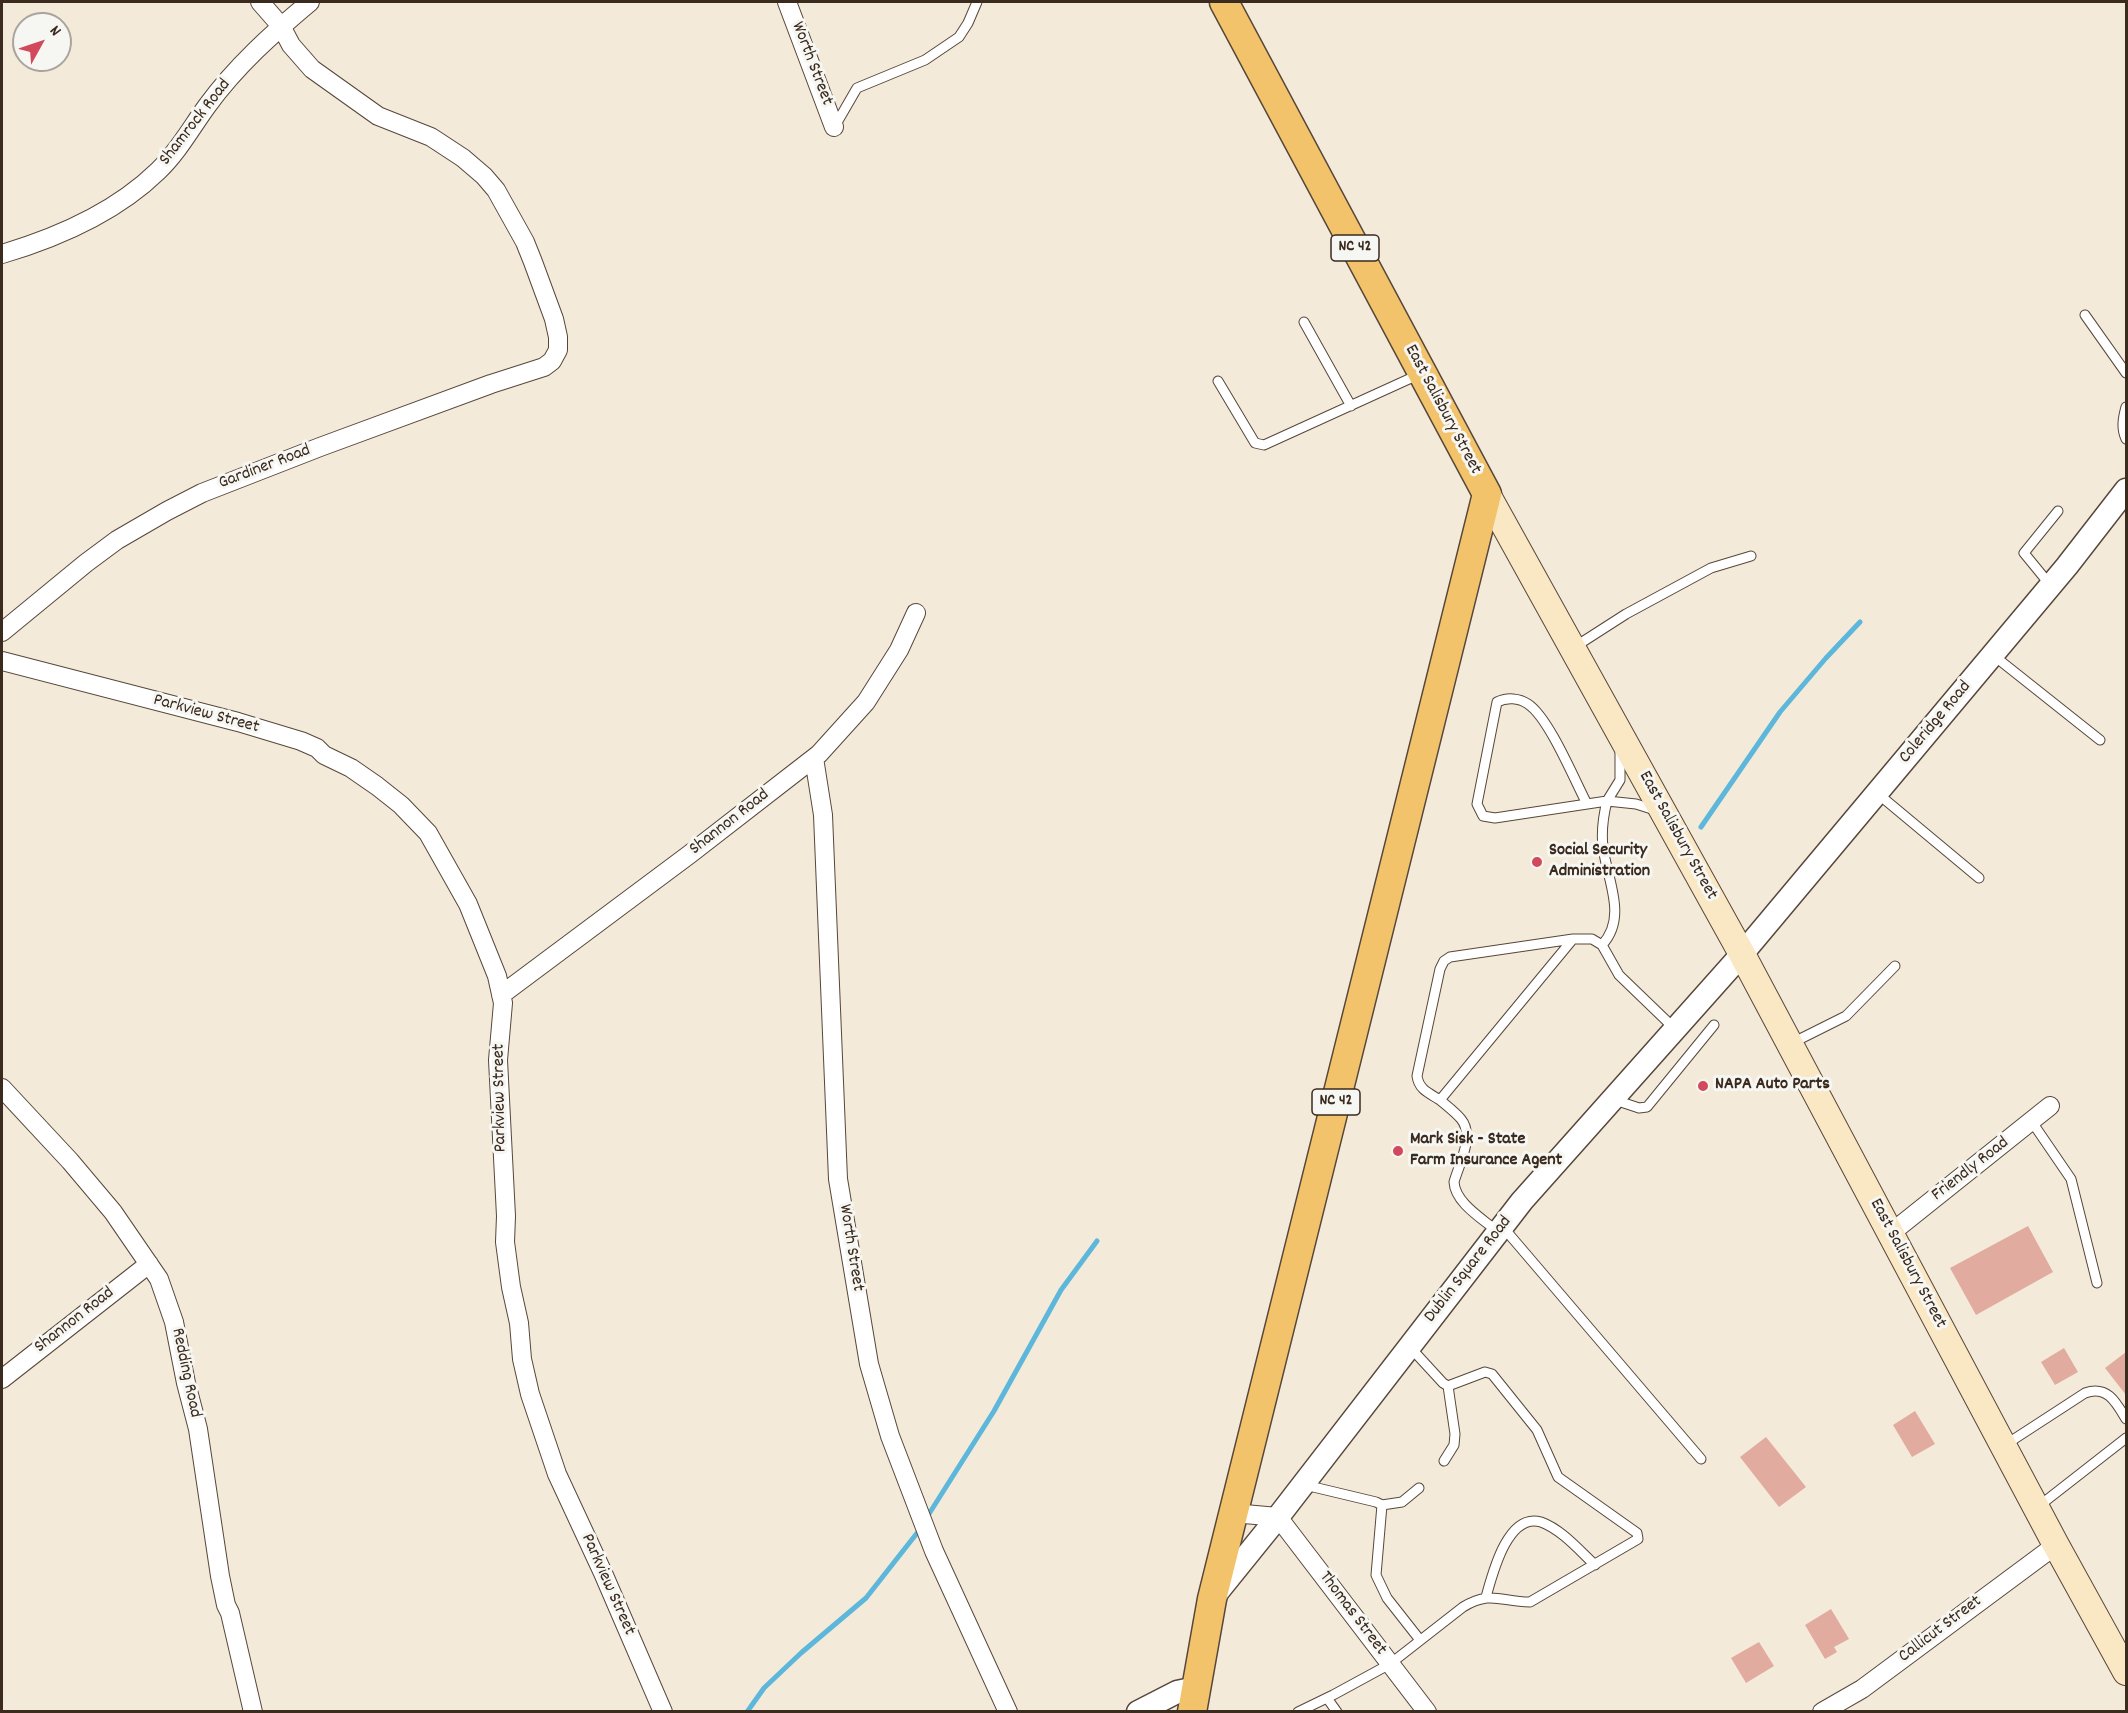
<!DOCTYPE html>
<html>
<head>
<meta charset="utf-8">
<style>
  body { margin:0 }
  #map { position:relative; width:2128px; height:1713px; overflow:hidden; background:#f4eada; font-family:Dekko,sans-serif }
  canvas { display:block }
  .frame { position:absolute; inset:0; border:3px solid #3b2a1e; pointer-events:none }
  .north { position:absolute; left:12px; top:12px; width:60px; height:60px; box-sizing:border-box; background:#f6f6f2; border:2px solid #aba49d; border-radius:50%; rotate:50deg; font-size:16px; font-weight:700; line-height:24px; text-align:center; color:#3b2a1e }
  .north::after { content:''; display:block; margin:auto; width:21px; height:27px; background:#d1495b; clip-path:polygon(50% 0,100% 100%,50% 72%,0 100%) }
</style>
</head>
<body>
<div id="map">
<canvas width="2128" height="1713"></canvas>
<div class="frame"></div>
<div class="north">N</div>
</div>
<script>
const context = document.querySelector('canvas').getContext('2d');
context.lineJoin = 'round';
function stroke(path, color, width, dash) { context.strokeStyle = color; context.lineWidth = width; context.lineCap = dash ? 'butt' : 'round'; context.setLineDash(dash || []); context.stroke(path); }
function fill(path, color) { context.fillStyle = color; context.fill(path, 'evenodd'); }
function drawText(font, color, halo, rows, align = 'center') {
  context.font = font + ' Dekko,sans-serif'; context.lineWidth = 6; context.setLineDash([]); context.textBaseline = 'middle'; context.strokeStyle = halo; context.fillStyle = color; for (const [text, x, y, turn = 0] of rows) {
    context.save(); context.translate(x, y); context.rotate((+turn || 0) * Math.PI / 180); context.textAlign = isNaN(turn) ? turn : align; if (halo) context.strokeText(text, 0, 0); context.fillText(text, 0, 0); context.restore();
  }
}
stroke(new Path2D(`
  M1701 827 1780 712 1826 658 1860 622
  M927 1517 994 1411 1061 1290 1097 1241
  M747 1712 764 1688 801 1653 866 1598 921 1528`), '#5db7db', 5);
fill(new Path2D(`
  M2028 1226 2053 1272 1976 1315 1950 1268Z
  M2064 1348 2078 1372 2055 1385 2041 1362Z
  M2126 1352V1395L2105 1368Z
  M1915 1411 1935 1444 1912 1457 1893 1425Z
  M1766 1437 1806 1487 1779 1507 1740 1457Z
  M1831 1609 1849 1639 1834 1647 1837 1652 1825 1659 1805 1625Z
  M1759 1642 1774 1666 1746 1683 1731 1658Z`), '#e1ab9f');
const service = new Path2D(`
  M835 126 857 88 925 60 959 37 968 23 977 2
  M2085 315 2126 373
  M1304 322 1351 406
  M1218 381 1255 443 1264 445 1420 374
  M2126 407C2123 418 2121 428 2126 439
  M2051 586 2024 553 2058 511
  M1573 648 1626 614 1711 568 1751 556
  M1993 655 2100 740
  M1620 751V780L1607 801 1636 804 1658 811
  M1877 793 1979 878
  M1587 804C1574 779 1549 718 1528 704 1519 698 1507 697 1497 702L1477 804 1483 816 1495 818 1607 801C1603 817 1601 830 1603 847 1607 880 1628 917 1602 945
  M1792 1043 1846 1016 1895 966
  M1440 1100C1429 1093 1419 1090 1417 1076L1440 969 1444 961 1450 957 1573 939
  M1615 1100 1639 1108 1647 1107 1714 1025
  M2032 1122 2071 1179 2097 1283
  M1502 1226 1701 1459
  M1498 1232C1483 1219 1455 1203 1454 1182 1459 1164 1475 1136 1461 1119 1455 1112 1447 1106 1440 1100L1573 939H1592L1602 945 1619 975 1675 1029
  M2005 1445 2085 1393C2107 1385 2116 1402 2126 1419
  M1444 1461 1454 1445 1455 1434 1448 1386
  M1305 1485 1376 1502 1382 1505 1376 1575 1387 1598 1420 1640
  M1382 1505 1402 1502 1419 1488
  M2039 1506 2126 1438
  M1486 1597C1492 1576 1507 1512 1541 1522 1561 1529 1580 1551 1595 1565
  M1327 1698 1337 1712
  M1298 1712 1333 1695 1390 1664 1463 1607C1491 1590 1501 1602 1530 1602L1638 1539 1637 1533 1558 1477 1537 1430 1492 1374 1485 1372 1448 1386 1443 1383 1409 1346`);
const minor = new Path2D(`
  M787 2 834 127
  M2 254C56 238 116 212 158 171 178 152 191 128 207 106 236 66 273 33 310 2
  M2 632 86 563 117 540 167 511 202 493 320 447 491 384 544 367 552 361 558 350V337L554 319 533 262 525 242 496 190 484 176 463 158 431 137 378 116 312 69 291 45 281 26 260 2
  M2 661 238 722 301 741 317 748 324 755 351 768 377 786 401 805 428 833 468 904 497 976 503 1003 498 1060 506 1216 505 1242 511 1287 519 1323 522 1359 530 1394 557 1474 603 1573 663 1712
  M814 758 823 815 838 1179 869 1364 890 1436 934 1551 1008 1712
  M501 995 690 854 819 754 866 702 899 650 916 613
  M2 1088 70 1161 113 1212 159 1279 174 1322 186 1383 198 1429 220 1576 226 1605 230 1613 253 1712
  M1891 1233 2050 1106
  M2 1379 149 1264
  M1233 1513 1278 1517 1427 1712
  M1822 1712 1862 1689 2056 1545`);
const tertiary = new Path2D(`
  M1215 1595 1278 1517 1522 1201 1742 954 2067 566 2126 490
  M1138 1712 1177 1692 1196 1688`);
const secondary = new Path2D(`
  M1487 494 1742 954 2056 1545 2126 1672`);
const primary = new Path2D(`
  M1192 1712 1212 1599 1487 494 1224 2`);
stroke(service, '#57473a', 11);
stroke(minor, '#57473a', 20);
stroke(tertiary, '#57473a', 25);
stroke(secondary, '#57473a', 28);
stroke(primary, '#57473a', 31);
stroke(service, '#fff', 9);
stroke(minor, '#fff', 18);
stroke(tertiary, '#fff', 22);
stroke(secondary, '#fae7c3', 26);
stroke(primary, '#f2c36a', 28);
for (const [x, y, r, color] of [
  [1537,862,6,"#d1495b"],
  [1703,1086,6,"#d1495b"],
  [1398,1151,6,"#d1495b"]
]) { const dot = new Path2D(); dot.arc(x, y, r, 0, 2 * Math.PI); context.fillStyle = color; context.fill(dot); stroke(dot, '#f6f6f2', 2); }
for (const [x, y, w] of [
  [1355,248,48],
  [1336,1102,48]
]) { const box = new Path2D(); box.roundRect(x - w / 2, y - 13, w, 26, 4.5); context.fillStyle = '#f6f6f2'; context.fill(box); stroke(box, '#3b2a1e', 1.5); }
drawText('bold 16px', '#3b2a1e', null, [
  ["NC 42",1355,248],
  ["NC 42",1336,1102]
]);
drawText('18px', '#3b2a1e', '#f6f6f2', [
  ["Worth Street",811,64,69],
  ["Shamrock Road",196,123,-52],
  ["East Salisbury Street",1442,410,62],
  ["Gardiner Road",265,468,-21],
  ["Parkview Street",206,715,15],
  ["Coleridge Road",1936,723,-50],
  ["Shannon Road",730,823,-38],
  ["East Salisbury Street",1677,836,61],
  ["Parkview Street",501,1098,-91],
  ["Friendly Road",1971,1170,-38],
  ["Worth Street",850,1248,81],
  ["East Salisbury Street",1907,1264,62],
  ["Dublin Square Road",1469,1270,-52],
  ["Shannon Road",75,1321,-38],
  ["Redding Road",185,1373,78],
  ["Parkview Street",607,1585,66],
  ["Thomas Street",1352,1614,53],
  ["Callicut Street",1941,1630,-37]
]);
drawText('bold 18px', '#3b2a1e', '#f6f6f2', [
  ["Social Security",1549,852],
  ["Administration",1549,873],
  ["NAPA Auto Parts",1715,1086],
  ["Mark Sisk - State",1410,1141],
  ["Farm Insurance Agent",1410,1162]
], 'left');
</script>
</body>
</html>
